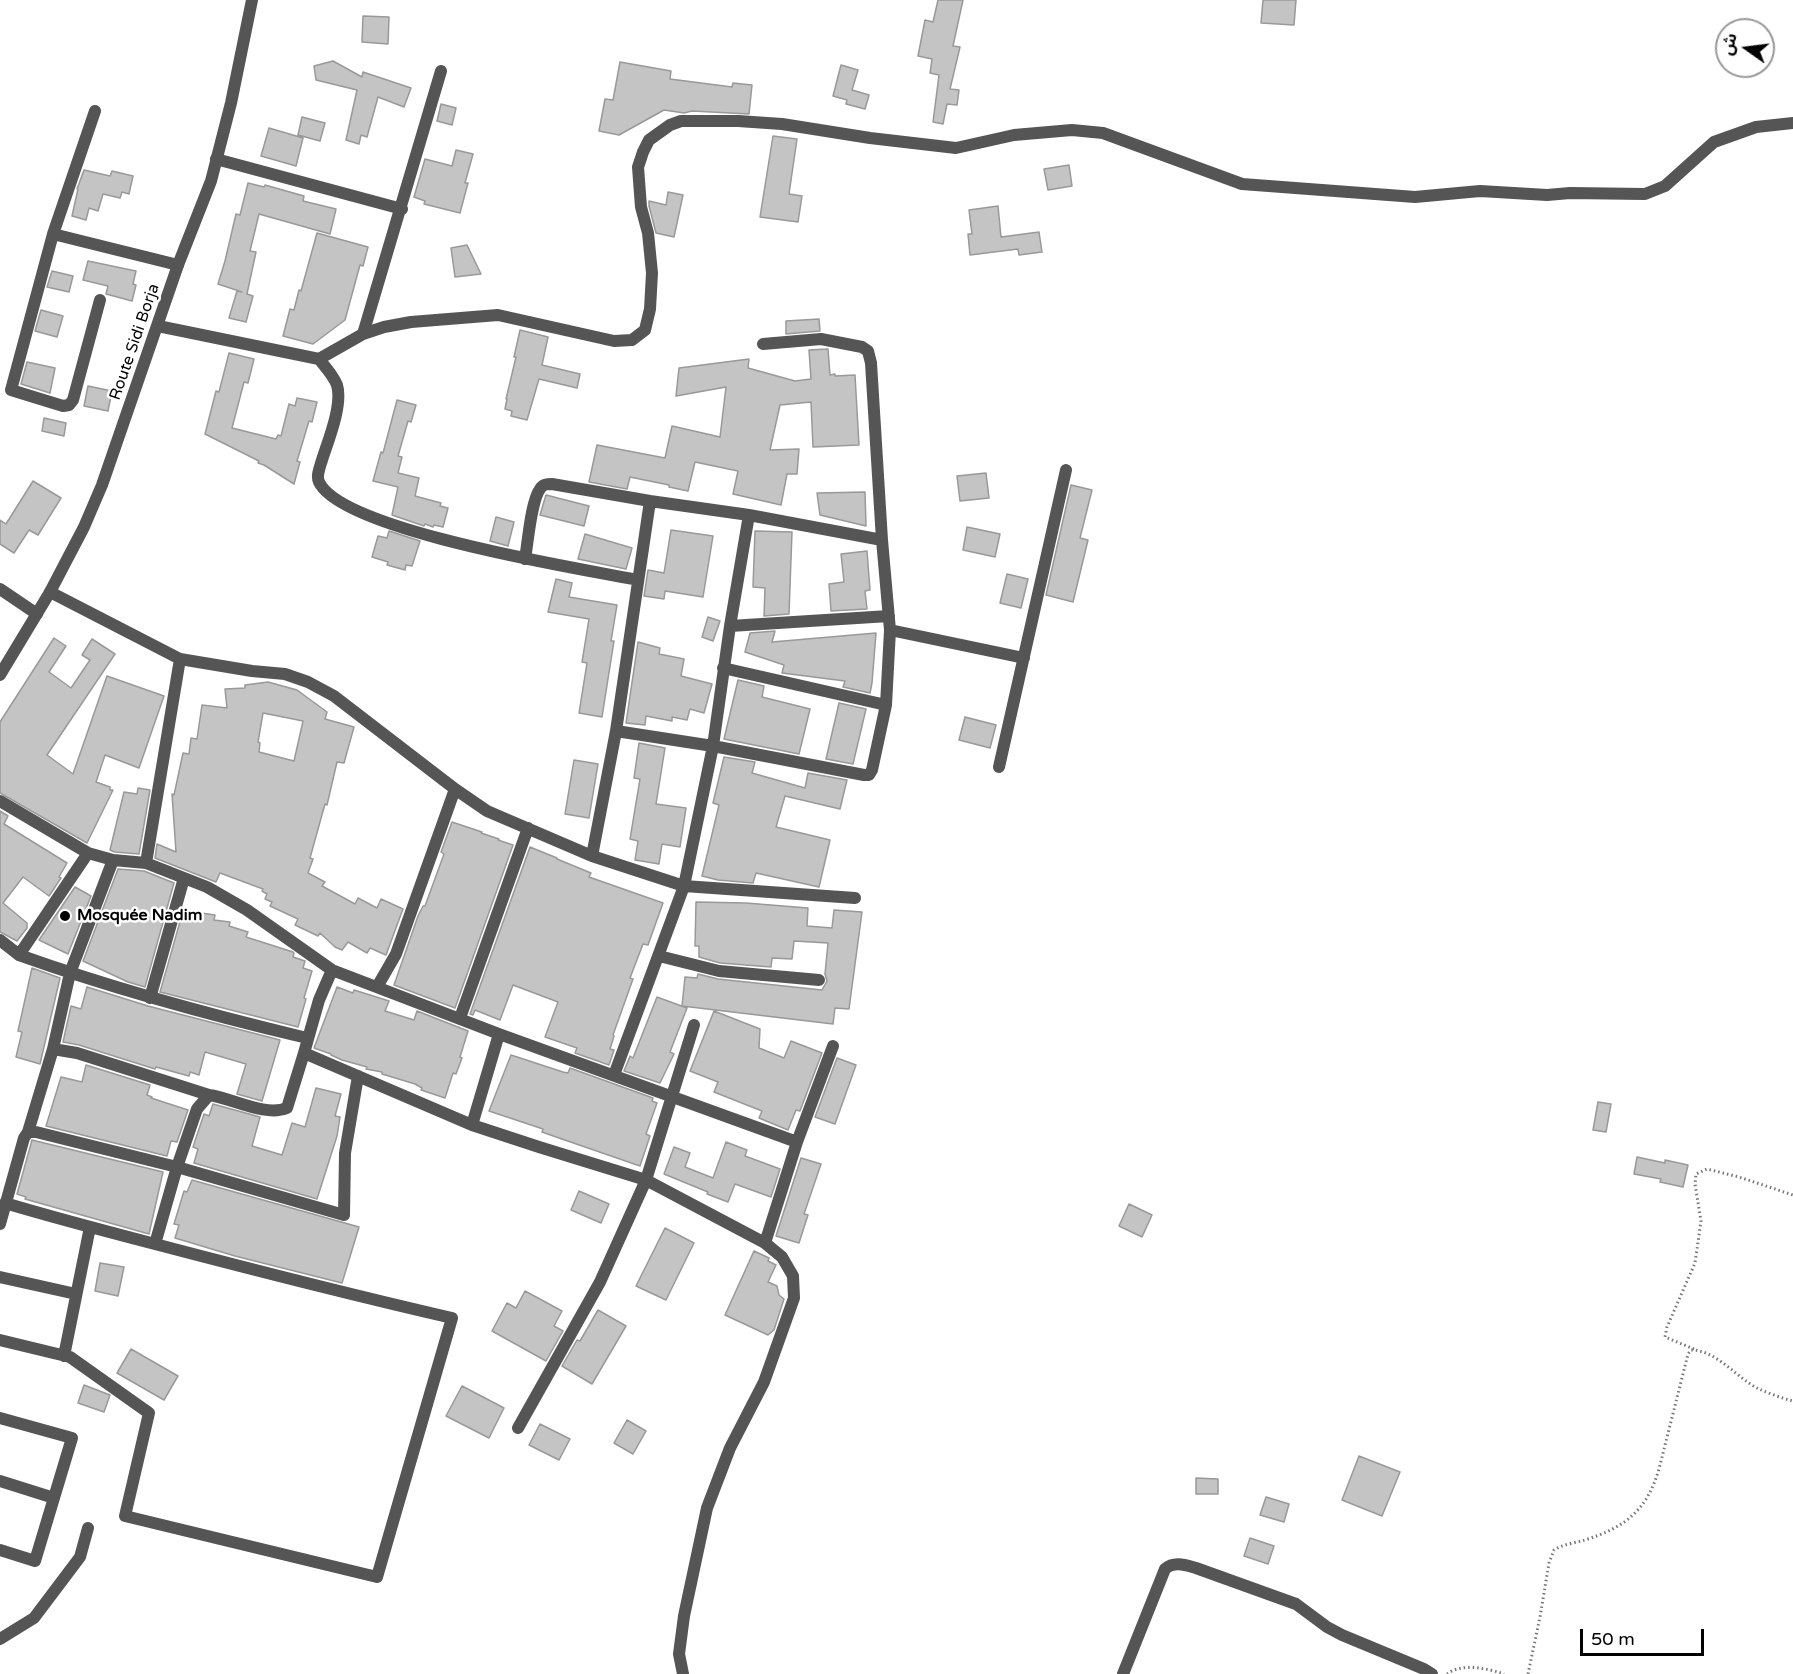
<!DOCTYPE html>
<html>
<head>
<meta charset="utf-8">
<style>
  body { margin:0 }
  #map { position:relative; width:1793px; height:1674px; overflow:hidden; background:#fff; font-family:"Varela Round","Noto Sans Arabic",sans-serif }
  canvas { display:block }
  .north { position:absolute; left:1715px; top:18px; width:60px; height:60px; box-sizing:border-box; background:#fff; border:2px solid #999; border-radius:50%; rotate:284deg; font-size:16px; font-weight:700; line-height:24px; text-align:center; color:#000 }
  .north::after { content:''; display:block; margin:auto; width:21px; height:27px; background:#000; clip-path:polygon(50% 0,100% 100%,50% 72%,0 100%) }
  .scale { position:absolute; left:1580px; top:1629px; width:124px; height:27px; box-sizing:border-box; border:3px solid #000; border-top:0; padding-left:8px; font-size:18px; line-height:21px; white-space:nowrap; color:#000; -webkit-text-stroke:4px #fff; paint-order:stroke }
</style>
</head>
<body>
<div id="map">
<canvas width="1793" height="1674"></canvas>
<div class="north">ش</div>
<div class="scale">50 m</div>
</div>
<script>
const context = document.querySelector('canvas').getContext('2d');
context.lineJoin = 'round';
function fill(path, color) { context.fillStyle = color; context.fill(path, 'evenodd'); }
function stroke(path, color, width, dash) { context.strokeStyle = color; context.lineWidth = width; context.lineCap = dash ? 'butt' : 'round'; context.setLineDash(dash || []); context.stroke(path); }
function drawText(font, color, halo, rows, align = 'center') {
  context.font = font + ' "Varela Round",sans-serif'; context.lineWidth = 5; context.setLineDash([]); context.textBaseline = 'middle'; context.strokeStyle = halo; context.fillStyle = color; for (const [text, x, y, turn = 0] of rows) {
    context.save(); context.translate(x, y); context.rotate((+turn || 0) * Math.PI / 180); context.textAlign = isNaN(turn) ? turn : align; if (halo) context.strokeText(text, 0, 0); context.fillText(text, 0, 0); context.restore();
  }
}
const building = new Path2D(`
  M938 0H963L953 46 960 47 950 89 959 90 957 105 947 104 943 124 933 122 939 75 930 73 932 59 918 56 925 20 933 22Z
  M1263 0H1296L1294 25 1261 23Z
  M363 16 389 17 388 44 362 42Z
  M333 61 362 77 363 72 411 88 404 107 378 97 367 137 361 135 359 144 346 140 357 90 316 80 314 66Z
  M620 62 671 71 670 79 732 87 733 83 752 85 749 114 692 111 684 113 664 110 619 135 599 131 605 99 613 100Z
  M841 65 858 70 852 90 869 95 865 109 846 104 847 100 833 96Z
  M441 104 456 108 452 125 437 121Z
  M302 117 325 123 320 141 298 135Z
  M269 128 303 138 296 166 261 156Z
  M773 136 797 139 789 194 802 196 798 222 760 217Z
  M456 150 473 154 465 183H468L460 213 424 204 425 201 414 197 425 159 452 166Z
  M1069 165 1072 186 1048 190 1044 169Z
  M84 170 110 176 112 171 133 176 129 194 122 192 120 198 103 194 98 211 89 208 86 220 72 216 78 189H77Z
  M248 183 264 187 265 185 304 196 303 201 336 209 330 234 259 214 250 251 256 252 247 294 253 296 246 322 229 318 237 291 242 292 218 284 225 261 236 214 240 215Z
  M668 192 683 195 674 237 656 233 649 206V201L666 205Z
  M998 206 1001 237 1039 232 1042 252 1019 255 1018 249 970 255 968 234H972L969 210Z
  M317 233 368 247 363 266 360 265 345 320 313 344 283 336 290 309 294 310 299 290 301 291Z
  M467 245 481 274 455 277 451 248Z
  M88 261 136 271 133 284 136 285 132 301 106 294 108 286 83 280Z
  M52 271 73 276 69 292 47 287Z
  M41 310 63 316 57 337 35 331Z
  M819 319 820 331 786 334V321Z
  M520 330 548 337 542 365 580 374 577 388 539 379 527 420 511 416 512 411 505 409 507 399H506L516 357H514Z
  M828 349 830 375 835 374V376L855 375 859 445 813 447 811 402 780 405 770 450 799 449 797 474H787L781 505 733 494 738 471 695 462 688 491 669 487V485L630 477 627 489 589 482 597 445 665 458 672 426 720 437 726 387 676 396 679 368 749 359 748 368 795 381 811 379 809 350Z
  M229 353 254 359 248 383 244 382 232 428 276 439 278 435 281 436 289 404 295 406 297 398 317 402 312 422 309 421 297 461 300 462 294 484 264 465 258 463 259 461 205 434 216 391 219 392Z
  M27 362 55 368 50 393 21 384Z
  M88 386 112 391 108 411 84 406Z
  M397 400 416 405 411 422 408 421 398 456 402 457 398 473 419 478 415 496 441 503 440 506 448 508 443 527 434 525 433 527 425 524 424 526 392 515 398 487 373 481 381 452 383 453Z
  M44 418 66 423 64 436 42 431Z
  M986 473 989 498 960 501 957 476Z
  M33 481 61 498 38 535 29 530 14 553 0 544V520L6 524Z
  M1071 485 1092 490 1080 538 1088 540 1073 602 1046 595Z
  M865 492 866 526 820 515 817 493Z
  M546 495 589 506 584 526 540 515Z
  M496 517 514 522 508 546 490 541Z
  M967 527 1000 534 995 557 963 550Z
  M671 530 713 536 703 597 665 591 664 599 644 596 648 570 664 573Z
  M389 531 420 541 412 566 406 565 405 570 387 565 388 562 372 557 378 536 387 538Z
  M755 531 792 532 789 614 764 616 765 588 753 587Z
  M585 534 632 548 626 569 578 559Z
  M867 551 870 590 865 591 867 609 831 611 829 584 844 582 841 554Z
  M1007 574 1028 579 1021 608 1000 603Z
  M556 579 572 583 569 597 617 605 611 641H614L602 717 579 713 587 663 582 662 589 619 548 612Z
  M708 617 720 621 713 641 702 637Z
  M775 631 772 642 876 633 872 683 870 693 843 687 845 681 782 673 784 665 745 652 750 633Z
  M54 638 66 646 49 672 71 688 90 660 82 655 92 639 115 654 47 755 73 774 107 676 164 696 139 768 105 755 96 782 110 787V790H113L87 843 0 793V722Z
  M638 642 660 648 659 654 684 659 681 676 712 684 704 713 690 709 687 720 672 717V721L646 716 645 725 626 723Z
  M738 680 764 686 762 697 810 709 799 754 724 739Z
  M268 682 297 690 327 712 325 719 354 727 344 763 337 762 327 805 325 804 310 858 313 859 308 873 325 882 322 886 355 904 358 898 377 908 381 899 403 909 386 955 370 948 367 953 348 942 342 950 335 947 320 933 318 936 295 925 298 919 270 906 272 902 265 899 267 894 262 891 263 889 220 873 216 882 155 858 157 844 176 852 172 794 174 795 183 753 189 754 191 738 197 739 202 705 227 708 225 689 245 688V685ZM263 713 303 721 294 761 259 752 260 743 258 742Z
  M839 703 866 709 853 764 826 759Z
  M965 717 996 725 990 748 959 740Z
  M639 743 665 748 656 804 686 808 680 847 662 844 659 864 635 860 638 841 630 839 640 779 634 778Z
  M724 757 755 762 752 773 805 788 808 773 847 780 840 809 785 796 776 827 830 840 819 887 756 873 753 883 718 880 702 876 719 805 713 803Z
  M574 760 598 764 589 818 565 814Z
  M138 788 150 790 139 854 115 852 110 850 124 792 137 794Z
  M0 811 8 816 4 824 67 863 59 877 61 878 49 896 23 877 3 903 27 923V928L17 941 0 932Z
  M452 822 482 832 481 833 499 839 498 840 513 845 455 1008 394 985 418 916 423 906H425L444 854 441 852Z
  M530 847 557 858V859L591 873 589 877 663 903 648 945 643 944 630 978 633 979 613 1035 614 1036 610 1049 614 1050 609 1065 575 1053 577 1048 545 1037 558 1002 513 985 500 1020 475 1010 473 1015 470 1014Z
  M118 869 144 871 174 883 145 987 128 982 83 961Z
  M75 887 91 896 68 954 39 940Z
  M696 902 746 903 808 908 807 926 832 928 834 910 862 912 849 1009 835 1008 833 1024 682 1006 685 977 697 978 698 974 718 979 822 990 827 981 825 974 828 943 794 941 792 959 772 958 771 967 720 963 699 957V946H695Z
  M183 911 200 916 201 913 215 915 214 920 230 922 229 926 248 932 246 937 293 952 294 953 293 957 305 961 303 968 312 971 304 998 306 999 298 1027 160 992Z
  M32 968 60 978 40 1064 16 1057 22 1032 18 1031Z
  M87 987 148 1006 280 1040 262 1101 237 1094 246 1064 205 1052 199 1075 190 1072 189 1076 156 1067 155 1069 79 1045 63 1042 71 1006 81 1009Z
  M337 987 353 993 354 990 389 1001 385 1011 414 1020 417 1011 468 1031 460 1057 462 1058 456 1074 453 1073 445 1098 421 1090 422 1088 415 1084 382 1074V1072L366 1069 367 1067 342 1060 331 1055V1054L314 1048Z
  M657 997 687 1008 670 1052 674 1054 660 1083 624 1071 630 1056 633 1058Z
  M714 1011 760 1029 759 1048 784 1058 791 1041 822 1053 800 1111 796 1110 788 1130 759 1118 762 1111 714 1092 718 1082 690 1071Z
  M511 1055 563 1072 568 1073 570 1068 653 1098 652 1101 657 1103 646 1134 650 1136 640 1166 559 1138 542 1132 543 1129 489 1111Z
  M837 1058 856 1065 835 1124 815 1117Z
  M86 1065 150 1085 147 1095 152 1097 151 1098 188 1110 177 1142 171 1141 167 1156 46 1126 61 1077 82 1082Z
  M316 1088 341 1094 335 1116 340 1117 337 1136 317 1199 194 1163 198 1149 193 1147 204 1114 209 1116 213 1104 260 1117 252 1146 282 1155 292 1123 305 1127Z
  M1598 1102 1611 1104 1606 1132 1593 1130Z
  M32 1140 163 1172 149 1234 25 1199 26 1197 17 1194Z
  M726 1142 747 1150 745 1156 780 1169 771 1197 735 1184 728 1202 707 1194 708 1192 664 1174 674 1147 690 1153 685 1167 713 1178Z
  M1637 1157 1665 1163V1160L1688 1165 1683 1187 1660 1182 1661 1179 1634 1174Z
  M801 1158 821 1164 804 1214 808 1215 799 1243 776 1236Z
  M192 1180 359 1227 342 1283 235 1256 175 1238 179 1225 174 1224 184 1191 187 1192Z
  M579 1191 609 1204 601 1223 571 1210Z
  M1129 1204 1152 1215 1142 1237 1119 1226Z
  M665 1228 694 1243 666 1300 636 1286Z
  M754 1251 769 1258 768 1261 776 1265 768 1282 777 1286 779 1295 784 1299 774 1330 768 1335 725 1315Z
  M100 1263 124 1267 118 1296 95 1291Z
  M525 1291 562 1311 554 1326 563 1331 546 1361 492 1331 507 1303 516 1308Z
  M598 1310 626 1326 592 1384 562 1366 577 1340 580 1341Z
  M131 1349 178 1376 164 1400 117 1373Z
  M84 1385 110 1395 104 1412 78 1403Z
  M462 1386 504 1408 489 1438 446 1416Z
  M627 1420 646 1431 633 1454 614 1443Z
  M540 1424 570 1439 559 1460 529 1445Z
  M1359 1456 1400 1472 1382 1516 1342 1500Z
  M1196 1478 1218 1479V1494H1196Z
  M1266 1497 1289 1504 1284 1522 1260 1515Z
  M1250 1538 1274 1546 1268 1564 1244 1556Z`);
fill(building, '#c4c4c4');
stroke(building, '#999', 1.5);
stroke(new Path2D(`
  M1694 1349 1665 1337 1667 1327 1695 1263 1701 1221 1695 1184 1696 1174 1707 1169 1739 1177 1793 1195
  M1447 1674C1461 1663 1487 1668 1504 1674
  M1528 1674 1540 1617 1549 1563 1554 1550C1563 1544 1575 1543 1585 1540 1626 1527 1647 1510 1659 1469L1688 1354 1691 1350C1716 1350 1736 1377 1757 1388 1768 1393 1781 1398 1793 1401`), '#777', 3, [1.5, 3]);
stroke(new Path2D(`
  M95 111 53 234 11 390 63 406 69 405 73 400 100 300
  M216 159 402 209
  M53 234 178 265
  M158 326 319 359 363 334 384 327 411 322 498 315 614 341 632 340 645 330 650 309 652 273 648 233 641 207 638 167 643 152 649 140 670 125 681 121H738L782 124 870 138 956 148 1014 135 1072 130 1103 133 1242 184 1415 197 1480 191 1547 195 1570 193 1645 194 1665 186 1714 142 1756 127 1793 123
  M363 334 441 71
  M763 344 821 339 862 347 868 351 871 363 882 540 890 630 886 705
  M319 359C325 367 333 375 337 385 343 405 328 441 322 460 320 467 316 476 319 482 342 531 582 569 638 580
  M749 515 730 626 713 746 684 886 855 898
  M525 559C528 542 531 501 540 489 543 484 547 484 552 484L650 501 749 515 882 540
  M0 589 37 614
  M50 592 180 659 146 863
  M730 626 889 616
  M890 630 1024 658
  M180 659 252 671 285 674 308 682 334 696 455 789 487 811 592 856 684 886 614 1075
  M616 731 713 746 864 775H869L872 770 886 705 723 668
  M999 767 1066 470
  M0 801 88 853 113 860 146 863 207 887 247 910 332 970 499 1034 797 1142
  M88 853 19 955C114 989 210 1015 307 1038
  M592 856 616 731 650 501
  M113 860 70 973 53 1049 77 1053 209 1095
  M0 940 19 955
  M659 956 719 971 819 980
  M332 970 319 1000 304 1053 472 1125 539 1147 646 1180 765 1243 782 1257 793 1276 794 1298 764 1382 730 1448 707 1508 684 1616 679 1654 683 1674
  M377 987 396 954 455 789
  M150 998 184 878
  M460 1018 528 828
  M472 1125 499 1034
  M28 1132H36L177 1167 344 1215 345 1153 358 1076
  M0 1224 24 1138 28 1132 53 1049
  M765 1243 797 1142 833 1046
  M155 1244 177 1167 197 1109 209 1095C232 1098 265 1117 287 1108L304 1053
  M0 1277 76 1294
  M0 1340 70 1357 149 1413 125 1516 377 1577 452 1318C352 1295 254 1270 155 1244 105 1231 55 1218 5 1203
  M64 1356 90 1227
  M0 1418 72 1438 35 1561 0 1550
  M518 1428 600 1282 646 1180 694 1025
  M0 1481 54 1498
  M0 1639 34 1618 80 1557 88 1528
  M1123 1674 1165 1569C1174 1561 1185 1565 1196 1568L1296 1604 1327 1627 1342 1635 1424 1669 1432 1674`), '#555', 12);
stroke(new Path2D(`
  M0 675 50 592 84 527 102 485 178 265 211 181 231 103 252 0`), '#555', 12);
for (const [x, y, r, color] of [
  [65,916,6,"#000"]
]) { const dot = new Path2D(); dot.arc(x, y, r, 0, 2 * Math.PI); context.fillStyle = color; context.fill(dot); stroke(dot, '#fff', 2); }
drawText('16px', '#000', '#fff', [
  ["Route Sidi Borja",135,342,-71]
]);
drawText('bold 16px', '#000', '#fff', [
  ["Mosquée Nadim",77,916]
], 'left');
</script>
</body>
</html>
